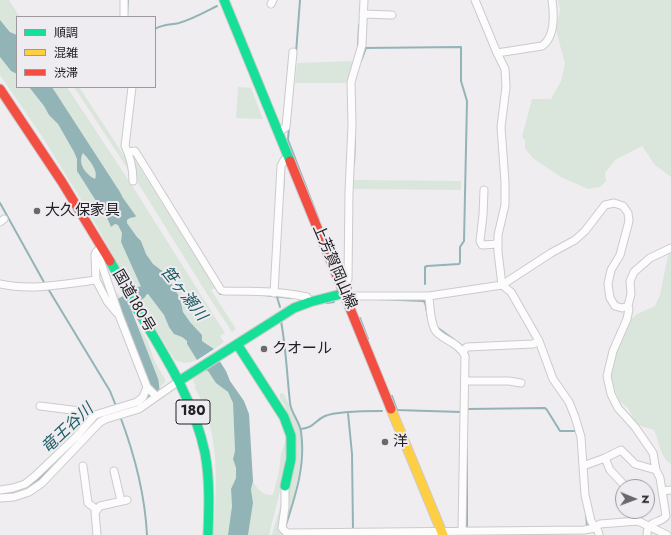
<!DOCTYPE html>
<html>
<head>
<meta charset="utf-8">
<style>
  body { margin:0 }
  #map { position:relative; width:671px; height:535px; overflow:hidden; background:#efedf0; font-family:Jost,"Noto Sans JP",sans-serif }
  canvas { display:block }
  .legend { position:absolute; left:16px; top:16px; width:140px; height:72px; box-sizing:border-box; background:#efecf1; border:1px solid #9d9a9e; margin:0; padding:5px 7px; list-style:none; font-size:12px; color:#212022 }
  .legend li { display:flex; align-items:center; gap:8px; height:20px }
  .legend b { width:20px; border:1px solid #9d9a9e }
  .north { position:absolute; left:615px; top:479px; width:40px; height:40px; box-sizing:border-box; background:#efecf1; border:1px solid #9d9a9e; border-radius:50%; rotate:91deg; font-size:11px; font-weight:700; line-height:16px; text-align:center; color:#212022 }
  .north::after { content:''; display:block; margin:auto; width:14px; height:18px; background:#69686a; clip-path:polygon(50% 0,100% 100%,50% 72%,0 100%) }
</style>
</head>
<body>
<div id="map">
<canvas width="671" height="535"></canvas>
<ul class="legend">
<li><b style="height:5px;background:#16e098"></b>順調</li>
<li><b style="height:5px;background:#ffcf43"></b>混雑</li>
<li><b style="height:5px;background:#f24e42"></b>渋滞</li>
</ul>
<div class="north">N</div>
</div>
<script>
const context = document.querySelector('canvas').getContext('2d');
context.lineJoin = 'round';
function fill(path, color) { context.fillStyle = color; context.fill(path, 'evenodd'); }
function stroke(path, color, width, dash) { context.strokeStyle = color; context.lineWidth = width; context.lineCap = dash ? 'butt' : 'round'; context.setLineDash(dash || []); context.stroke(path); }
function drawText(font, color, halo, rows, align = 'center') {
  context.font = font + ' Jost,"Noto Sans JP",sans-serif'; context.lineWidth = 4; context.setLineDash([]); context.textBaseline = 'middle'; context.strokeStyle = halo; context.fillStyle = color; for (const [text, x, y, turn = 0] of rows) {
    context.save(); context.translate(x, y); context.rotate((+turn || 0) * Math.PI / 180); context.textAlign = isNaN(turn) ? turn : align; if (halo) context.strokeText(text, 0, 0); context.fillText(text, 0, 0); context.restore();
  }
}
fill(new Path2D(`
  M0 0H9L20 17H17V35L11 32 0 20Z
  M558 0H671V177L655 165 642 146 615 160 605 173 606 181 600 187 588 189 561 177 534 159 525 149V140L522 137 532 99H551L561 81 565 64 556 30 560 10Z
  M0 57 11 71 17 74V87H29L44 106 49 115 58 124 74 152 77 159V171L108 220 111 227 115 224 118 225 122 233 121 242 142 289 134 294 99 230 74 188 43 138 0 75Z
  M354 61 347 83H295L297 63Z
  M52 87H67L133 187 225 333 220 336 224 342 214 349 202 341V335L190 322 183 312 180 298 165 273 153 264 146 254 141 241 137 237 127 223V220L130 218H133C131 206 124 203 120 192Z
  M74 87H79L123 154 128 158 131 174Z
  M238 87 251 88 263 119 236 118Z
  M83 153C88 160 100 170 95 179 86 174 76 163 83 153Z
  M131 154 215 288 211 290 236 329 232 332 207 294 138 183Z
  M354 180 461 181V190L353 189Z
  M671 253V464C660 457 659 441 654 430L638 425 635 422 628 408 620 402 613 385 611 374 617 350 630 320 637 314 655 306 660 295 668 255Z
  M115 293H118L147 340 155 362 165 379V382L155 393 150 388 120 314Z
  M148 294 164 315 169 327 187 341V344L197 360C188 363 184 364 175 360L137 299Z
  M204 370 208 371 217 383 228 392 233 403 235 451 233 459 236 468V478L231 489 232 506 228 535H213C217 487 221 430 194 387L196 386 193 381 194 379Z
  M281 393 284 394C289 405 296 417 299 428 306 449 294 507 284 526L291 460 285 410 286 408 280 398V394Z
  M286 427 288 459 269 535H248L253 503 251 489 253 481C257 489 263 496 273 495L279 471 281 453 285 443Z
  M283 496 282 535H272Z`), '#dae6db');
fill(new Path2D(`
  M0 20 10 32 17 35V74L11 71 0 57Z
  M29 87H52L120 192 123 198 136 216 135 217 130 218 127 220V223L137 237 141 241 146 254 153 264 165 273 180 298 183 312 190 322 202 335V341L214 349 197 360 187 344V341L182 337 174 334 169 327 164 315 148 294 137 299 134 294 142 289 121 242 122 233 118 225 115 224 111 227 108 220 77 171V159L74 152 58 124 49 115 44 106ZM83 153C88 159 99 170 95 179 86 174 77 164 83 153Z
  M219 360 226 371 230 381 244 401 249 414 253 481 251 489 253 503 248 535H228L232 506 231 489 236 478V468L233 459 235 451 233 403 228 392 216 383 208 371 204 370Z`), '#93b4b7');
stroke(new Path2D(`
  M127 14 128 0
  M155 29C163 24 171 25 179 23 193 19 205 12 217 6
  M359 48H358L359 25
  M363 48 461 47V81L467 101 464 241 460 247V262L459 264 427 266 425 267V284
  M296 53 300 0
  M361 61 366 48
  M288 140 289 127
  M288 140 319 220
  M354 164 355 138
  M283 193 284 169
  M0 203 45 284
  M47 287 110 391 116 406
  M351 289V282
  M218 291 220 294H225
  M264 295 291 298
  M277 297 280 307
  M379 299 423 301 425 302 428 317
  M327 303 334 302
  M360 318 368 339
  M281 321C286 348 287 375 290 403 291 413 300 422 301 432 306 465 295 497 285 528
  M438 328 464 347
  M392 396 397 410
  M467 409 545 408 547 410 560 431H577
  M396 410 461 412
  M348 413 352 454 353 530
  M120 416C134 453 145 495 147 535
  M301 429C315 427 314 421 325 416 337 411 368 411 382 411
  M586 513 587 526
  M467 535V422`), '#93b4b7', 2);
stroke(new Path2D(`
  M0 494 13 492 26 488 38 480 93 423 102 416 136 407 145 401 153 390 152 381 122 304 140 293`), '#93b4b7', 13);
const street = new Path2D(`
  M364 0 362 45 351 82 352 125 349 192 348 279 345 293 352 296H429L502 285 551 253 575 240 585 231 605 205 614 203 623 206 628 213 629 221 620 255 611 270 608 284 610 298 615 306 622 308 628 306 631 294 630 281 634 272 650 258 671 248
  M475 0 497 53 505 69 506 87 501 127 505 182V205L498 235V252L502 285 511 292 539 341 553 379 569 402 575 417 581 437 585 495 591 521 598 531 599 535
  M271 4 273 0
  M363 14 392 15
  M124 17V0
  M497 53 542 46C555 37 554 14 552 0
  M132 87 125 146C130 156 133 169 133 181
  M278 133 286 127 293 52
  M128 152 135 151 221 290 224 291C251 291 280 291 307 297L310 302
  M484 190 483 215 480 241 482 245 498 244
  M0 222 4 219
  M102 248 97 251 119 315 147 387 156 396
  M96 252 95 255 96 280 107 301 117 313
  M0 284C31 291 65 284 96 280
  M274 293 281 166 284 160 289 158
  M429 296C430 306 430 321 435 330 441 340 458 341 465 356L462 531
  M628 306 629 309 627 319 613 351 607 376 611 394 618 408 635 427 653 453 656 470
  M463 351 467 347 533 344 539 341
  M465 381H509L521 383
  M40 406 88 412 95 415
  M605 458 610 470 626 487
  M83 466 88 503 97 510
  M583 466 605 458 621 450 635 464 656 470 660 478 666 516C661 524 647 519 647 535
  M114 471 121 501
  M285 486V507L282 528 287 533 584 530 595 528 600 524 638 521 667 535
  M0 490 13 488 25 484 35 476 77 436 95 415 137 402 143 397 147 387
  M662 491 671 490
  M0 498 14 497 29 492 42 483 100 422 106 419 139 409 179 381
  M638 511V521
  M97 535 95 512 100 506 127 500`);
const fast = new Path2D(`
  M224 0 290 161
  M110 261C119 277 128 293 137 309 164 354 194 400 205 453 210 480 209 508 208 535
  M237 344 284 417 291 436V459L285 486
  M179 381 294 308 310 302 345 293`);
const slow = new Path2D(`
  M391 409 443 535`);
const jam = new Path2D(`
  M0 89 62 182 110 261
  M290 161 391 409`);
stroke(street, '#cccacc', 9);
stroke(fast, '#cccacc', 11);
stroke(slow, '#cccacc', 11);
stroke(jam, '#cccacc', 11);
stroke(street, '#fdfcfd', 7);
stroke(fast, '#16e098', 9);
stroke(slow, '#ffcf43', 9);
stroke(jam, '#f24e42', 9);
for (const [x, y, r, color] of [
  [37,211,4,"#69686a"],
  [264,349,4,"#69686a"],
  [385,442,4,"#69686a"]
]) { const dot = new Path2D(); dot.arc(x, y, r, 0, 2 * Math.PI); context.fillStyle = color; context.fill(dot); stroke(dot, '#efecf1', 1.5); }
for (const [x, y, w] of [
  [193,412,34]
]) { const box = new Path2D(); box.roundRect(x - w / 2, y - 12, w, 24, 3); context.fillStyle = '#efecf1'; context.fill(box); stroke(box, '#212022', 1); }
drawText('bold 14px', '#212022', null, [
  ["180",193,412]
]);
drawText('15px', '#212022', '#efecf1', [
  ["大久保家具",45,211],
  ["クオール",272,349],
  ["洋",393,442]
], 'left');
drawText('15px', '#212022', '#efecf1', [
  ["上芳賀岡山線",334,267,67],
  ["国道180号",133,301,60]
]);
drawText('italic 16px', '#1d5e63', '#efecf1', [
  ["笹ヶ瀬川",183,294,52],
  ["竜王谷川",68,429,-43]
]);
</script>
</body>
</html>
